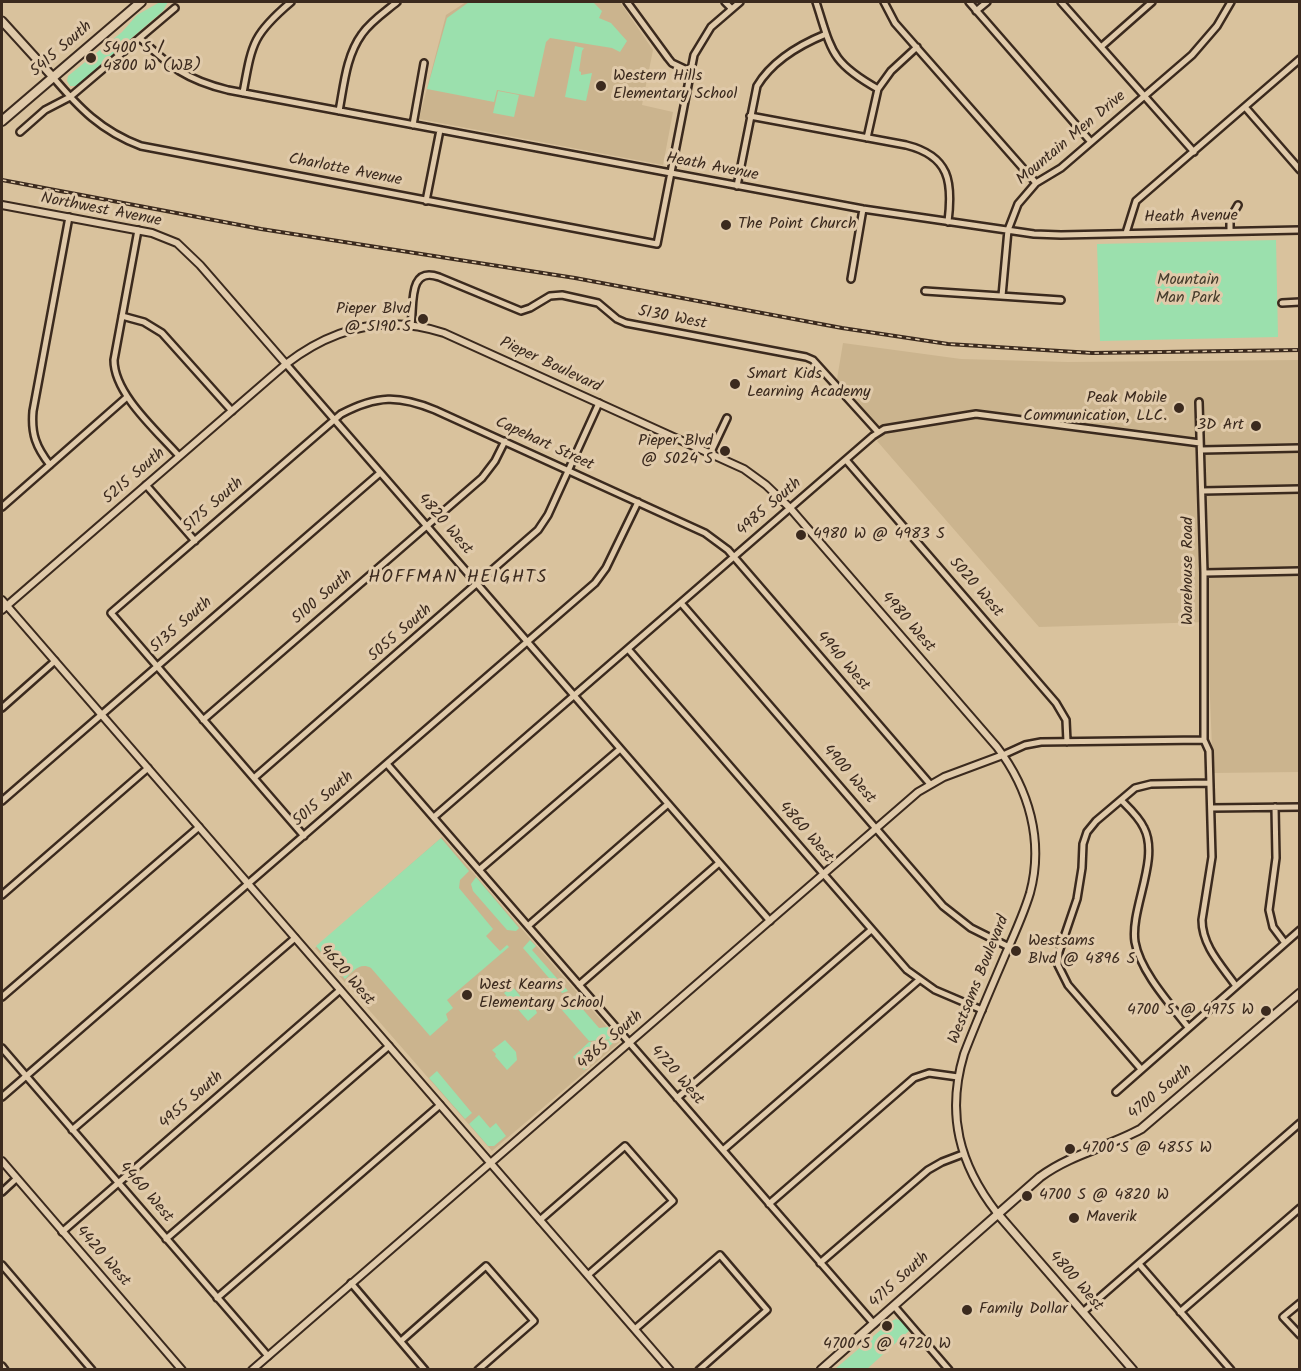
<!DOCTYPE html>
<html>
<head>
<meta charset="utf-8">
<style>
  body { margin:0 }
  #map { position:relative; width:1301px; height:1371px; overflow:hidden; background:#d9c29d; font-family:Kalam,sans-serif }
  canvas { display:block }
  .frame { position:absolute; inset:0; border:3px solid #3b2a1e; pointer-events:none }
</style>
</head>
<body>
<div id="map">
<canvas width="1301" height="1371"></canvas>
<div class="frame"></div>
</div>
<script>
const context = document.querySelector('canvas').getContext('2d');
context.lineJoin = 'round';
function fill(path, color) { context.fillStyle = color; context.fill(path, 'evenodd'); }
function stroke(path, color, width, dash) { context.strokeStyle = color; context.lineWidth = width; context.lineCap = dash ? 'butt' : 'round'; context.setLineDash(dash || []); context.stroke(path); }
function drawText(font, color, halo, rows, align = 'center') {
  context.font = font + ' Kalam,sans-serif'; context.lineWidth = 6; context.setLineDash([]); context.textBaseline = 'middle'; context.strokeStyle = halo; context.fillStyle = color; for (const [text, x, y, turn = 0] of rows) {
    context.save(); context.translate(x, y); context.rotate((+turn || 0) * Math.PI / 180); context.textAlign = isNaN(turn) ? turn : align; if (halo) context.strokeText(text, 0, 0); context.fillText(text, 0, 0); context.restore();
  }
}
fill(new Path2D(`
  M466 2H620L653 50 642 105 673 112 663 165 419 119 446 15Z
  M843 343 961 359 1068 362 1299 360V772L1213 773 1207 622 1039 627 877 441 882 436 837 379Z
  M442 837 620 1042 492 1151 315 948Z`), '#cbb48e');
fill(new Path2D(`
  M160 2H168L163 11 76 86H70L67 81 68 76 122 32 137 15Z
  M469 2H593L602 11 599 18 611 23 627 41 620 52 612 48 550 38 546 42 534 97 497 90 494 102 427 89 447 18Z
  M575 46 584 48 582 51 579 71 581 72V75L592 73 586 101 565 97Z
  M498 91 519 95 514 117 493 113Z
  M1276 240 1278 337 1100 341 1097 244Z
  M441 838 469 871 460 880 459 888 493 929 486 936 500 951 507 945 509 947 447 1000 453 1008 446 1014 448 1020 430 1036 371 968C360 962 353 971 345 979L316 946Z
  M476 877 519 928 516 931 507 930 473 891 471 884Z
  M530 940 536 946 532 950 568 991 562 993 523 948Z
  M512 986 532 1010 535 1008 537 1013 528 1021 504 993Z
  M573 998 599 1028 608 1027 616 1039 589 1041 562 1010Z
  M505 1040 516 1052 517 1060 507 1070 495 1056 496 1054 492 1050Z
  M616 1040 584 1070 573 1057 589 1042Z
  M437 1071 472 1113 465 1119 429 1078Z
  M479 1115 490 1128 496 1123 506 1136 494 1146H488L469 1124Z
  M896 1319 904 1322 910 1330 867 1369H835L890 1322Z`), '#9be0ad');
const minor = new Path2D(`
  M627 2 668 58 672 63 689 71
  M725 2 732 9
  M816 2C832 51 830 62 878 89
  M884 2 895 23 1036 183
  M969 2 1091 142
  M1061 2 1194 152
  M976 11 987 2
  M140 38C170 67 187 80 228 90L863 209 1034 234 1061 235 1300 230
  M1101 47 1152 2
  M52 76C79 108 101 131 141 146L657 244 694 55 711 27 740 2
  M243 93C252 44 252 35 291 2
  M1245 107 1300 170
  M339 111C344 85 346 56 362 34 371 21 385 12 397 2
  M750 116 906 145C950 156 953 182 948 222
  M413 125 424 63
  M20 132 45 110 70 97 175 8
  M867 138 878 89 891 71 917 47
  M737 186 757 86C772 61 799 45 826 34
  M426 201 440 130
  M138 230 114 360C114 394 157 431 179 456
  M1230 231V219L1238 205
  M1126 233 1136 201 1300 59
  M851 279 863 209
  M925 291 1061 300
  M1002 296 1008 230 1018 204 1036 183 1061 168 1192 55 1217 26 1231 2
  M1282 303 1300 302
  M122 316 144 322 162 333 232 411
  M411 325C414 304 408 266 439 277L521 311 530 308 550 296 562 295 598 303 617 319 626 323 806 357 813 360 878 432
  M286 364 770 921
  M1199 402 1204 573V740L1209 751 1212 857 1202 920C1202 946 1222 966 1236 986
  M1201 450 1300 448
  M710 454 727 418
  M846 460 1056 703 1066 720 1067 742
  M50 465C36 447 31 434 33 411L69 217
  M146 485 195 541
  M1202 491 1300 489
  M2 507 127 397
  M1204 573 1300 571
  M681 603 943 906 971 928 1009 947
  M628 649 907 970 935 990 982 1010
  M2 708 55 661
  M203 720 482 478 495 461 505 441
  M1003 755 1025 745 1041 742 1204 740
  M387 764 874 1324
  M254 778 538 530 548 515 599 403
  M1121 800C1129 808 1139 817 1144 828 1160 859 1130 909 1135 942 1140 971 1170 1004 1188 1027
  M2 801 380 473
  M1275 807 1276 858 1269 910 1273 927 1285 943
  M1211 808 1300 807
  M434 817 873 436 884 429 976 414 1200 443
  M304 836 111 613 341 414C377 395 399 395 435 410L705 533 728 550 930 784
  M479 870 620 749
  M2 895 148 768
  M528 926 668 804
  M579 985 719 863
  M2 997 199 827
  M2 1048 268 1356
  M1141 1069 1068 985 1058 965 1059 952 1077 899 1082 868 1083 844 1087 832 1096 821 1135 788 1151 784 1209 783
  M1116 1092 1300 930
  M2 1097 595 583 606 568 638 502
  M677 1098 871 930
  M72 1130 295 938
  M723 1150 919 980
  M2 1192 16 1179
  M769 1204 914 1078 929 1073 958 1077
  M540 1220 625 1146 673 1201 588 1275
  M62 1232 340 990
  M166 1239 389 1046
  M820 1263 928 1170 942 1162 963 1154
  M1139 1264 1231 1370
  M2 1265 92 1370
  M351 1283 425 1370
  M217 1298 440 1105
  M1300 1303 1283 1317 1300 1335
  M894 1306 949 1370
  M1083 1312 1300 1123
  M1180 1312 1300 1208
  M635 1329 720 1255 767 1310 699 1370
  M401 1341 486 1266 534 1321 478 1370
  M2 1366 5 1370`);
const tertiary = new Path2D(`
  M2 205 152 233 177 243 200 265 286 364
  M2 600 670 1370
  M2 610 286 364C334 327 386 314 444 333L744 469 766 485 790 508 997 747C1029 789 1044 841 1030 893 1024 913 1015 933 1006 953 992 986 977 1020 964 1054 946 1114 959 1164 997 1213
  M2 1161 182 1370
  M252 1370 918 792 944 777 1003 755`);
const secondary = new Path2D(`
  M2 21 52 76
  M997 1213 1133 1370
  M821 1370 1040 1177C1071 1154 1108 1147 1141 1129L1300 993`);
const primary = new Path2D(`
  M2 121 141 2`);
stroke(minor, '#3b2a1e', 10);
stroke(tertiary, '#3b2a1e', 10);
stroke(secondary, '#3b2a1e', 11);
stroke(primary, '#3b2a1e', 12);
stroke(minor, '#e0caaa', 5);
stroke(tertiary, '#e0caaa', 6);
stroke(secondary, '#e0caaa', 7);
stroke(primary, '#e0caaa', 8);
const rail = new Path2D(`
  M2 180 261 229 575 278 842 328 948 344 1092 353 1300 350`);
stroke(rail, '#3b2a1e', 4);
stroke(rail, '#e0caaa', 1.5, [4.5]);
for (const [x, y, r, color] of [
  [91,58,6,"#3b2a1e"],
  [601,86,6,"#3b2a1e"],
  [726,225,6,"#3b2a1e"],
  [423,319,6,"#3b2a1e"],
  [735,384,6,"#3b2a1e"],
  [1179,408,6,"#3b2a1e"],
  [1256,426,6,"#3b2a1e"],
  [725,451,6,"#3b2a1e"],
  [801,535,6,"#3b2a1e"],
  [1016,951,6,"#3b2a1e"],
  [467,995,6,"#3b2a1e"],
  [1266,1011,6,"#3b2a1e"],
  [1070,1149,6,"#3b2a1e"],
  [1027,1196,6,"#3b2a1e"],
  [1074,1218,6,"#3b2a1e"],
  [967,1310,6,"#3b2a1e"],
  [887,1326,6,"#3b2a1e"]
]) { const dot = new Path2D(); dot.arc(x, y, r, 0, 2 * Math.PI); context.fillStyle = color; context.fill(dot); stroke(dot, '#e0caaa', 2); }
drawText('16px', '#3b2a1e', '#e0caaa', [
  ["5400 S /",103,49],
  ["4800 W (WB)",103,67],
  ["Western Hills",613,77],
  ["Elementary School",613,95],
  ["The Point Church",738,225],
  ["Pieper Blvd",411,310,"right"],
  ["@ 5190 S",411,328,"right"],
  ["Smart Kids",747,375],
  ["Learning Academy",747,393],
  ["Peak Mobile",1167,399,"right"],
  ["Communication, LLC.",1167,417,"right"],
  ["3D Art",1244,426,"right"],
  ["Pieper Blvd",713,442,"right"],
  ["@ 5024 S",713,460,"right"],
  ["4980 W @ 4983 S",813,535],
  ["Westsams",1028,942],
  ["Blvd @ 4896 S",1028,960],
  ["West Kearns",479,986],
  ["Elementary School",479,1004],
  ["4700 S @ 4975 W",1254,1011,"right"],
  ["4700 S @ 4855 W",1082,1149],
  ["4700 S @ 4820 W",1039,1196],
  ["Maverik",1086,1218],
  ["Family Dollar",979,1310],
  ["4700 S @ 4720 W",887,1345,"center"]
], 'left');
drawText('16px', '#3b2a1e', '#e0caaa', [
  ["5415 South",62,50,-41],
  ["Mountain Men Drive",1072,139,-40],
  ["Heath Avenue",712,168,11],
  ["Charlotte Avenue",345,171,11],
  ["Northwest Avenue",101,211,11],
  ["Heath Avenue",1191,218,-1],
  ["5130 West",672,319,11],
  ["Pieper Boulevard",550,366,25],
  ["Capehart Street",544,445,25],
  ["5215 South",135,477,-41],
  ["5175 South",214,506,-41],
  ["4985 South",770,508,-41],
  ["4820 West",444,525,49],
  ["Warehouse Road",1189,571,-90],
  ["5020 West",975,588,49],
  ["5100 South",323,598,-41],
  ["4980 West",907,623,49],
  ["5135 South",182,626,-41],
  ["5055 South",401,634,-41],
  ["4940 West",842,662,49],
  ["4900 West",848,775,49],
  ["5015 South",324,800,-41],
  ["4860 West",805,833,49],
  ["4620 West",346,976,49],
  ["Westsams Boulevard",980,980,-68],
  ["4865 South",611,1041,-41],
  ["4720 West",676,1076,49],
  ["4700 South",1161,1093,-39],
  ["4955 South",192,1101,-41],
  ["4460 West",145,1193,49],
  ["4420 West",102,1257,49],
  ["4715 South",900,1281,-42],
  ["4800 West",1075,1282,49]
]);
drawText('16px', '#453c2c', '#e0caaa', [
  ["Mountain",1188,281],
  ["Man Park",1188,299]
]);
context.letterSpacing = '1.5px';
drawText('18px', '#3b2a1e', '#e0caaa', [
  ["HOFFMAN HEIGHTS",458,579]
]);
context.letterSpacing = '0px';
</script>
</body>
</html>
